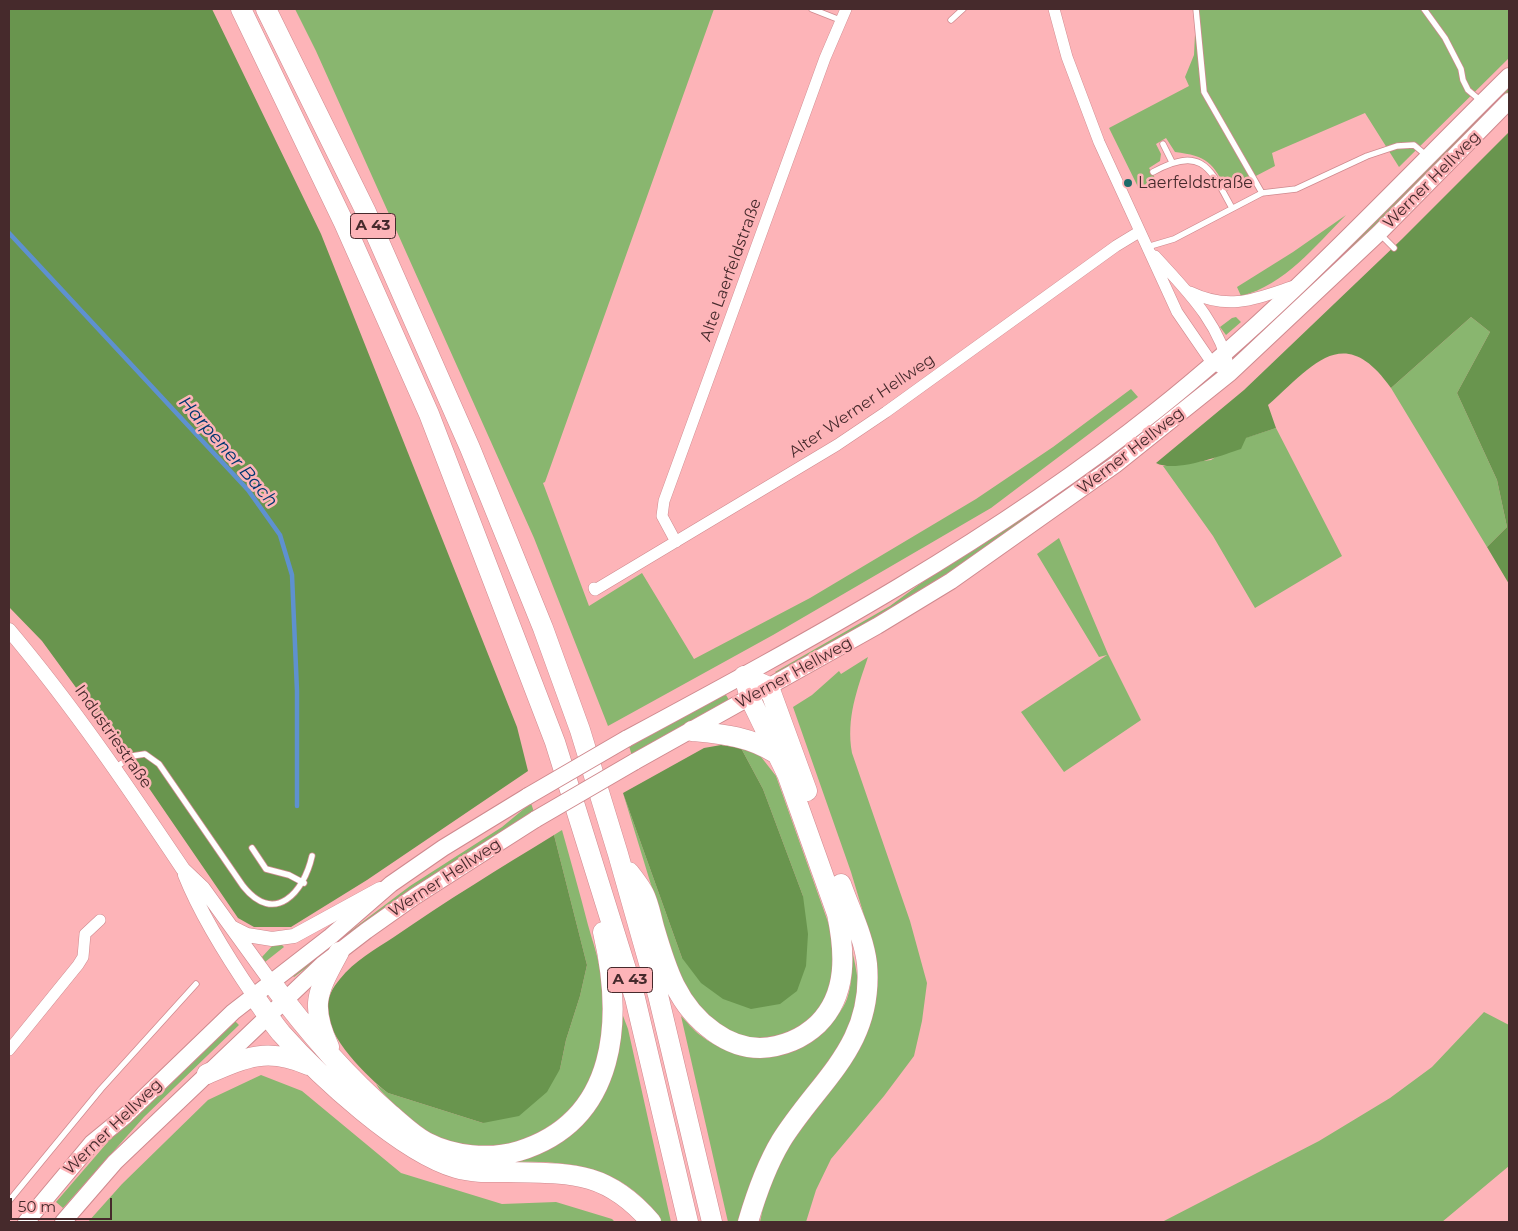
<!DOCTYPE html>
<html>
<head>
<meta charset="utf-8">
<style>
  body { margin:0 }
  #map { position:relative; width:1518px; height:1231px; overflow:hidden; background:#fdb4b8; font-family:Montserrat,sans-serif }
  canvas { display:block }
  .frame { position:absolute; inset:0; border:10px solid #462a2c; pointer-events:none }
  .scale { position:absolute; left:10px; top:1198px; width:102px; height:22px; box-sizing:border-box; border:2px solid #462a2c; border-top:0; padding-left:6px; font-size:15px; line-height:18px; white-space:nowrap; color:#462a2c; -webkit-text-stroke:4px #fdb4b8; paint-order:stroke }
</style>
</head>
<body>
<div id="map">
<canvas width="1518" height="1231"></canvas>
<div class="frame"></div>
<div class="scale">50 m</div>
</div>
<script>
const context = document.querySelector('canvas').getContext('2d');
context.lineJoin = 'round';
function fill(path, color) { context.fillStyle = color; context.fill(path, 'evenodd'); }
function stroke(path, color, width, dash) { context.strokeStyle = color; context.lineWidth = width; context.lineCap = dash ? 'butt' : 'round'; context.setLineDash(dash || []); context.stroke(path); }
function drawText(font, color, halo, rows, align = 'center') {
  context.font = font + ' Montserrat,sans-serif'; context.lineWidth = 5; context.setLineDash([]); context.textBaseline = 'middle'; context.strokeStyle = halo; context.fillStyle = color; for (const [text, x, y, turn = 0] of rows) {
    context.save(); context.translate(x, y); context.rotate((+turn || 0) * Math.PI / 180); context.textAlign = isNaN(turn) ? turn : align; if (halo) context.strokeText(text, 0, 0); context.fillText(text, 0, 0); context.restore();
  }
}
fill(new Path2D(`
  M295 9H714L545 482 543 483 589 606 642 573 694 659 810 598 976 499 1053 447 1131 389 1138 397 991 508 773 635 608 726 534 538 316 51Z
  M1193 9H1509V58L1399 167 1365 113 1272 153 1275 166 1227 191C1213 162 1207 156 1175 152L1166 138 1156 144 1161 154 1160 161 1149 168 1155 178 1139 189 1109 128 1189 86 1185 77 1194 55 1196 14Z
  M1509 82V96L1266 334 1259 327Z
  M1346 215C1315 246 1285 285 1241 296L1237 287 1293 252Z
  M1236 317 1241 322 1226 335 1220 327 1232 318Z
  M1471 317 1490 332 1457 393 1497 480 1507 527 1487 547 1391 388Z
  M1276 428 1342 556 1255 608 1213 536 1163 466 1211 460 1245 438Z
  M1107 458C1064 501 1012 534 961 566 900 603 839 639 777 674L775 672 890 606 943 567Z
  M1059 538 1108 654 1141 720 1064 772 1021 712 1107 655 1099 657 1037 554Z
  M868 657C857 690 846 718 852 753L910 921 927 983 922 1021 914 1056 884 1096 831 1159 816 1190 806 1222H760L765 1198 783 1153 841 1074 869 932 851 872 793 707 812 695 839 671 841 674Z
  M726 695 729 700 632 756 629 746 719 697Z
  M741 748 758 753 776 776 833 936 835 981 815 1019 770 1041 739 1038 702 1014 677 970 623 793 682 958 803 896 763 789Z
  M531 803 534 812 412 888 294 977 292 975 410 886 502 827Z
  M562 830C571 862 580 894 588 925 593 943 600 962 602 981 605 998 603 1020 602 1038 599 1106 526 1159 460 1145 426 1137 403 1114 380 1090L376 1084 388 1093 483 1123 560 1069 566 1040 580 996 587 965 554 835Z
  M273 945H282L284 947 265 962 262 957Z
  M851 946C861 988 861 996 847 1037L743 1222H728L681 1016C687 1022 693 1030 700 1035 738 1065 791 1063 825 1030 833 1021 843 1010 847 999 853 982 852 964 851 946Z
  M620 1008 628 1029 671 1222H660C654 1214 648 1204 641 1197 602 1160 549 1161 499 1162L586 1118Z
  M1484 1012 1509 1025V1166L1442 1222H1162L1319 1141 1390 1098 1432 1067Z
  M232 1018 239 1025 144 1117 63 1208 56 1202 132 1114Z
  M261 1075 302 1091 401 1173 502 1204 556 1202 612 1219 615 1222H88L122 1184 208 1100Z`), '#89b66f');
fill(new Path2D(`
  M9 9H212L321 234 517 727 528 771 367 880 291 927H254L238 918 142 778 42 641 9 607Z
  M1509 132V584L1487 547 1507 527 1497 480 1457 393 1490 332 1471 317 1391 388C1344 321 1313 365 1268 405L1276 428 1246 438 1241 449C1220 456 1175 473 1156 463L1244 390 1402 239Z
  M721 745 741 748 763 789 803 896 808 934 806 966 797 991 780 1004 751 1009 723 999 701 983 682 958 623 793 704 748Z
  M554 835 587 965 580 996 566 1040 560 1069 547 1092 519 1116 483 1123 388 1093C367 1077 327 1037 327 1009 327 998 333 987 340 979 354 961 376 949 394 937 446 901 500 868 554 835Z`), '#69954e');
stroke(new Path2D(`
  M9 233 248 490 280 535 292 575 297 691V806`), '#5e91d0', 4.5);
const service = new Path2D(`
  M812 9 840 20
  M1196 9 1204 92 1262 193
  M1424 9 1445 38 1461 69 1463 80 1468 90 1481 101
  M951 20 963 9
  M1163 144 1172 162
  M1153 172C1202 145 1210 168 1232 208
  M1380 234 1394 248
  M1147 247 1174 239 1262 193 1296 189 1367 156 1397 146 1414 145 1427 156
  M115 768 132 756 145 754 159 764 243 886C275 926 304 892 312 856
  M252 848 266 869 289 875 304 883
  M9 1201 101 1089 196 984`);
const minor = new Path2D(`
  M1054 9 1067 57 1099 142 1177 312 1212 363 1230 373
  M1155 256C1187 291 1221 324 1230 373
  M1190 292C1230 311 1255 299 1294 286
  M676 542 662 516 664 501 825 58 846 9
  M594 588 595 590 837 445 886 412 1116 246 1139 232
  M9 1050 78 965 83 957 85 934 100 920`);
const tertiary = new Path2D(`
  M9 630C73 706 128 787 183 869L203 888 271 982
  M185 875C201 915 230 961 254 996
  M233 928 247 935 272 939 294 936 380 889`);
const secondary = new Path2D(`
  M626 739C810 640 993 541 1157 410 1284 309 1394 189 1509 76
  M634 762 877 626 951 581 1115 465 1230 373 1379 233 1509 101
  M26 1222 92 1143 125 1116 233 1012 331 936 391 884 443 848 528 796
  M63 1222 115 1162 323 964 366 931 414 897 536 819`);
const motorway = new Path2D(`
  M241 9 344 223 429 414 555 742 635 998 688 1222
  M266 9 366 212 470 448 543 628 580 730 618 854 658 995 712 1222
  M744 676 769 687 807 791
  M692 731C722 734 749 736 775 753
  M629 872C634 879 640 886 644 894 649 904 651 916 654 927 666 968 677 1006 714 1032 728 1042 742 1048 760 1048 782 1047 801 1040 818 1024 848 994 845 952 837 914L787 774 750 698 744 676
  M271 982C307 1031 345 1075 390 1114 402 1124 413 1135 426 1142 453 1156 489 1160 519 1151 619 1120 623 1018 603 932
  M254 996C263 1008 271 1021 281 1033 319 1076 401 1152 456 1168 473 1173 491 1172 508 1172 572 1173 607 1171 651 1222
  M329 1047C309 1004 318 991 339 952
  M207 1074C246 1057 268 1047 308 1065
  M748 1222C756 1195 766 1166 781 1141 819 1080 874 1046 867 964 864 937 850 910 841 884`);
stroke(service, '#cf898e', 7);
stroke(minor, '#cf898e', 12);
stroke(tertiary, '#cf898e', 15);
stroke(secondary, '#cf898e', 18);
stroke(motorway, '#cf898e', 21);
stroke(service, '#fff', 5.5);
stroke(minor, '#fff', 11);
stroke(tertiary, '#fff', 14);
stroke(secondary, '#fff', 16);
stroke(motorway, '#fff', 20);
const secondaryBridge = new Path2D(`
  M528 796 626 739
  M536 819 634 762`);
stroke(secondaryBridge, '#cf898e', 18, []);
stroke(secondaryBridge, '#fff', 16);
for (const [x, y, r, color] of [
  [1128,183,5,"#1e6a6a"]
]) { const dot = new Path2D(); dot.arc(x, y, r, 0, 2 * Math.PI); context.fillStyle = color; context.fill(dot); stroke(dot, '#fdb4b8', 2); }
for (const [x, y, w] of [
  [373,226,45],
  [630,980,45]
]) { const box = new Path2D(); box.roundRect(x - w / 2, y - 12.5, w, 25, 4); context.fillStyle = '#fdb4b8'; context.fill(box); stroke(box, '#462a2c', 1); }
drawText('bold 15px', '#462a2c', null, [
  ["A 43",373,226],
  ["A 43",630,980]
]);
drawText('16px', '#462a2c', '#fdb4b8', [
  ["Werner Hellweg",1432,180,-45],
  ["Alte Laerfeldstraße",731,270,-70],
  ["Alter Werner Hellweg",862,406,-34],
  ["Werner Hellweg",1131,451,-38],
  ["Werner Hellweg",794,673,-29],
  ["Industriestraße",113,737,55],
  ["Werner Hellweg",445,878,-33],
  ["Werner Hellweg",113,1127,-44]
]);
drawText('16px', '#462a2c', '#fdb4b8', [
  ["Laerfeldstraße",1138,183]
], 'left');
drawText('italic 18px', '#003770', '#fdb4b8', [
  ["Harpener Bach",228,452,49]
]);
</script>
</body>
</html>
